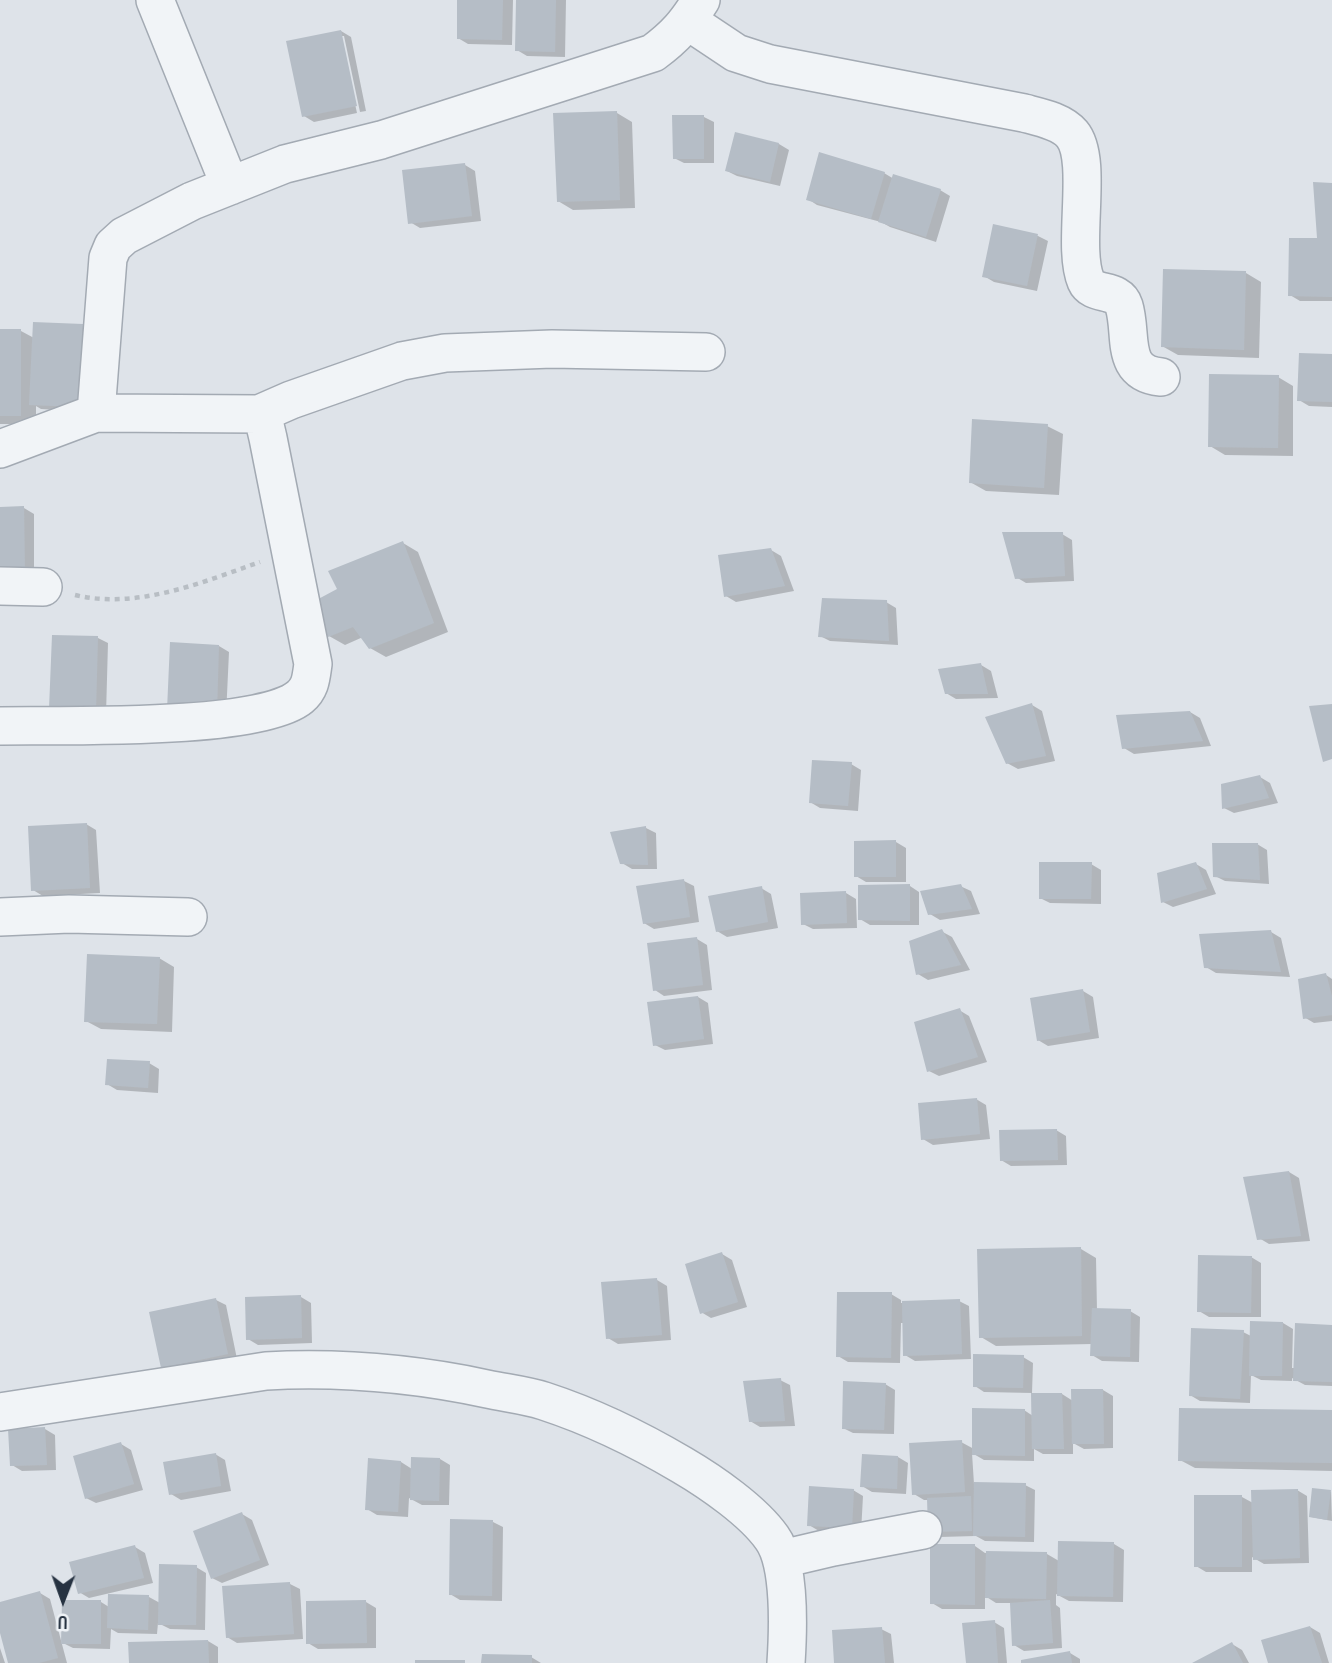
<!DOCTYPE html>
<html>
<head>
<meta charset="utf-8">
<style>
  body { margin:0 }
  #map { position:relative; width:1332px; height:1663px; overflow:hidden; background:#dee3e9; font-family:"Sofia Sans Condensed",sans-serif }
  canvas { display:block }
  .north { position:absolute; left:28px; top:1565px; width:70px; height:70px; -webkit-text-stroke:5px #eef2f6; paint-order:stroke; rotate:181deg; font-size:19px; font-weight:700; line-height:28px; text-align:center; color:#263241 }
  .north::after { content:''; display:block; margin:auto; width:24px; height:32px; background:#263241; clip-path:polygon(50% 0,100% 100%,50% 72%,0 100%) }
</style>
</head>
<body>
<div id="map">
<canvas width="1332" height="1663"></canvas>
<div class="north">U</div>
</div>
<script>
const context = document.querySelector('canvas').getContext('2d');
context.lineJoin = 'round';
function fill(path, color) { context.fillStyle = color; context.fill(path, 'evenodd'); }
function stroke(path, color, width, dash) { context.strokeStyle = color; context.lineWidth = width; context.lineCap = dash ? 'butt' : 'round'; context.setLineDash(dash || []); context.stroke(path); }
fill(new Path2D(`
  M459 0H513L512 45 468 44 458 38Z
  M517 0H566L565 57 527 56 517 50Z
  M341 31 351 37 366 111 360 112 344 36H340L357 113 314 122 304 116Z
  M617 113 632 122 635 208 573 210 558 201Z
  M704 117 714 122V163H684L674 158Z
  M736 134 779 144 789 150 780 186 737 176 727 171Z
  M465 165 475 171 481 221 420 228 410 222Z
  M884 173 894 179 940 190 950 196 936 242 890 227 881 222 817 205 808 199Z
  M1332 185V301H1300L1290 295 1319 240Z
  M994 226 1038 236 1048 241 1037 291 994 282 984 276Z
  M1246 273 1261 282 1259 358 1178 355 1162 346Z
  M82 326 92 332 89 412 41 409 36 406V424H0V331H21L34 338Z
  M1332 356V407L1309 406 1299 400Z
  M1278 377 1293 386V456L1225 455 1210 446Z
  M1047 426 1063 434 1059 495 986 491 970 482Z
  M0 508H24L34 514V582H0Z
  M1062 534 1072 540 1074 581 1026 583 1016 577Z
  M403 543 418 552 448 632 386 657 370 648 363 637 345 645 329 636 339 590Z
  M771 550 781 556 794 591 736 602 726 596Z
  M886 602 896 608 898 645 830 641 820 636Z
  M53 636 98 638 108 643 106 715 61 714Z
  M219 646 229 652 226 716 179 715Z
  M981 665 991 671 998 698 956 699 946 693Z
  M1032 705 1042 711 1055 761 1018 769 1007 763Z
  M1190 712 1200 718 1211 746 1134 754 1124 748Z
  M851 764 861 770 858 811 820 808 810 802Z
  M1260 777 1270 783 1278 803 1234 813 1224 808Z
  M86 824 96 830 100 893 43 896 33 890Z
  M646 828 656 833 657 869H632L622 863Z
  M896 842 906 848V882H866L856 876Z
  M1257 844 1267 850 1269 884 1225 881 1215 876Z
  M1091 864 1101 870V904L1050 903 1040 898Z
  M1196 864 1206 870 1216 894 1173 907 1163 902Z
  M684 881 694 886 699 922 654 929 644 923Z
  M910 886 919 892V925H870L860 919Z
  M960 886 971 891 980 914 940 920 930 914Z
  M761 888 771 894 778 928 727 937 717 931Z
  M846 893 856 899 857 928 813 929 803 924Z
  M941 931 952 937 970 970 928 980 918 974Z
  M1271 932 1281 938 1290 977 1216 973 1206 967Z
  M697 939 707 945 712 990 664 996 655 990Z
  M159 958 174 967 172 1032 101 1029 86 1021Z
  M1326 975 1332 979V1021L1314 1023 1304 1017Z
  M1083 991 1093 997 1099 1038 1048 1046 1038 1040Z
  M698 997 708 1003 713 1044 665 1050 655 1045Z
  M959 1010 969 1016 987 1062 939 1076 929 1071Z
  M149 1063 159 1069 158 1093 117 1090 107 1084Z
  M976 1099 986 1105 990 1139 933 1145 923 1139Z
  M1056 1130 1066 1136 1067 1165 1011 1166 1001 1160Z
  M1289 1172 1299 1178 1310 1241 1269 1244 1259 1238Z
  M1081 1249 1096 1258 1097 1310 1130 1311 1140 1317 1139 1362 1102 1361 1092 1355V1344L996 1346 981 1337Z
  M722 1254 732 1260 747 1307 711 1318 701 1312Z
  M1251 1257 1261 1263V1317H1209L1199 1311Z
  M657 1280 667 1286 671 1340 618 1344 608 1338Z
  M891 1294 901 1300V1303L959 1301 969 1306 971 1359 915 1361 905 1355 904 1323H901L900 1363 848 1362 838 1356Z
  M301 1297 311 1303 312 1343 258 1345 248 1339Z
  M216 1300 226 1305 237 1359 173 1373 163 1367Z
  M1283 1323 1293 1329 1292 1368H1296L1332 1326V1386L1305 1385 1292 1378V1381L1261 1380 1251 1375 1250 1403 1200 1401 1190 1395 1243 1332 1251 1336Z
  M1023 1357 1033 1363 1032 1393 984 1392 975 1386Z
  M780 1380 790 1385 795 1426 760 1427 750 1421Z
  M885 1384 895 1390 894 1434 853 1433 843 1428Z
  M1103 1390 1113 1396V1448L1084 1449 1073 1443V1454H1043L1034 1449V1461L984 1460 972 1453 974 1484 1025 1485 1035 1490 1034 1542 985 1541 976 1536 940 1537 929 1500H924L914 1494 961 1442 974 1449 1024 1410 1033 1416 1062 1394 1073 1401Z
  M1332 1412V1471L1195 1468 1180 1460Z
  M45 1429 55 1435 56 1470 22 1471 12 1465Z
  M121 1444 131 1450 143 1490 96 1503 86 1498Z
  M215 1454 225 1460 231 1491 181 1500 171 1494Z
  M864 1456 898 1457 908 1463 906 1494 872 1492 862 1486Z
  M440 1459 450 1465 449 1505H422L409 1498 408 1517 377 1515 367 1509 370 1460 401 1462 412 1469Z
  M853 1490 863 1496 861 1533 819 1531 809 1525Z
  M1297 1490 1307 1496 1309 1563 1264 1564 1252 1557V1572H1206L1196 1566 1242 1497 1253 1503Z
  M1331 1491 1332 1521 1311 1517Z
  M242 1514 252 1520 269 1565 222 1583 212 1578Z
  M493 1522 503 1527 502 1601 460 1600 450 1594Z
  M1114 1544 1124 1550 1123 1602 1069 1601 1056 1594V1605L1060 1608 1062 1648 1024 1651 1014 1645 1012 1603H996L985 1596V1609H942L932 1603 975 1546 985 1553 1047 1554 1059 1561Z
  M135 1547 145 1553 153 1583 89 1598 79 1592Z
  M196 1567 206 1573 205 1630 170 1629 158 1623 157 1634 118 1633 111 1629 110 1649 73 1648 63 1643 101 1602 109 1607 149 1597 160 1603Z
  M290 1584 300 1589 303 1639 237 1643 227 1637Z
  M40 1593 50 1599 67 1663H10L0 1626V1603Z
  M366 1602 376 1608V1648L318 1649 308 1643Z
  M994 1622 1004 1628 1007 1663H967Z
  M1310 1627 1320 1633 1329 1663H1270Z
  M881 1629 891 1634 894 1663H836Z
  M208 1641 218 1647V1663H131Z
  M1232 1644 1242 1650 1249 1663H1196Z
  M0 1648 5 1663H0Z
  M1070 1653 1080 1659V1663H1023Z
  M531 1657 541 1663H483Z`), '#0003');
fill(new Path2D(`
  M457 0H503L502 40 457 39Z
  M516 0H556L555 52 515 51Z
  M341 30 357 106 302 117 286 41Z
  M617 111 620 200 557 202 553 113Z
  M672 115H704V159H673Z
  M735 132 779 143 770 182 725 171Z
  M819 152 885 172 871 219 806 200Z
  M465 163 472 216 408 224 402 170Z
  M893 174 941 189 926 237 878 222Z
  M1313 182 1332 183V297L1288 296 1289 238H1317Z
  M993 224 1038 234 1027 286 982 277Z
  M1163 269 1246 271 1244 350 1161 347Z
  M33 322 83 324 79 407 29 405Z
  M0 329H21V416H0Z
  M1299 353 1332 354V402L1297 401Z
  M1209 374 1279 375 1278 448 1208 447Z
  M972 419 1048 424 1044 488 969 483Z
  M24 506 25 577H0V507Z
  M1002 532H1063L1065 576 1015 579Z
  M403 541 434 623 369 649 353 627 328 637 309 604 337 589 328 571Z
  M771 548 785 586 724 597 718 555Z
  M822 598 887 600 889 641 818 637Z
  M52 635 98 636 96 710 49 709Z
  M170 642 219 645 217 712 167 710Z
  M981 663 988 694H945L938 669Z
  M1032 703 1046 756 1006 764 985 717Z
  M1332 704V759L1323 762 1309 706Z
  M1190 711 1203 741 1122 749 1116 715Z
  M812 760 852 762 848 806 809 803Z
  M1260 775 1269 798 1222 809 1221 784Z
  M87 823 90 888 31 891 28 826Z
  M646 826 648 865 620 864 610 832Z
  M896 840V877H854V841Z
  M1212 843H1258L1260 880 1213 877Z
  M1039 862H1092L1091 899H1039Z
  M1196 862 1207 889 1161 903 1157 873Z
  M684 879 690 917 643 924 636 886Z
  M910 884V921L858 920V885Z
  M961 884 972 909 928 915 920 891Z
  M762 886 768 922 716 932 708 896Z
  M846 891 847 923 801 925 800 893Z
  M942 929 961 965 916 975 909 941Z
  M1271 930 1281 972 1204 968 1199 934Z
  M697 937 703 985 653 991 647 943Z
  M87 954 160 957 157 1024 84 1022Z
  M1326 973 1332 996V1015L1303 1019 1298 979Z
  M1083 989 1090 1032 1037 1041 1030 998Z
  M698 996 704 1039 653 1046 647 1002Z
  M960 1008 978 1057 927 1072 914 1022Z
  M107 1059 150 1061 148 1088 105 1085Z
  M977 1098 980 1134 921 1140 918 1103Z
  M1057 1129 1058 1160 1000 1161 999 1130Z
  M1289 1171 1301 1236 1257 1240 1243 1177Z
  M1081 1247 1082 1336 979 1338 977 1249Z
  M722 1252 738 1302 700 1314 685 1264Z
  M1198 1255 1252 1256 1251 1313 1197 1312Z
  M657 1278 662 1335 606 1339 601 1282Z
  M837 1292H892L891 1358 836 1357Z
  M301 1295 302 1338 246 1340 245 1297Z
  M216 1298 228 1354 161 1368 149 1312Z
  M960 1299 962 1354 903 1356 902 1301Z
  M1092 1308 1131 1309 1130 1357 1090 1356Z
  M1250 1321 1283 1322 1282 1376H1249Z
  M1295 1323 1332 1325V1382L1293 1381Z
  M1191 1328 1244 1330 1240 1399 1189 1396Z
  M973 1354 1024 1355 1023 1388 973 1387Z
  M781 1378 785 1421 749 1422 743 1381Z
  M843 1381 886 1383 884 1430 842 1429Z
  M1071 1389H1103L1104 1444H1072Z
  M1031 1393H1062L1064 1449H1032Z
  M972 1408 1025 1409V1456L972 1455Z
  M1179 1408 1332 1410V1463L1178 1461Z
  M45 1427 47 1465 10 1466 8 1429Z
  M962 1440 965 1492 912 1495 909 1443Z
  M121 1442 134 1484 85 1499 73 1456Z
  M216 1453 221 1486 169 1495 163 1462Z
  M862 1454 898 1456 897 1489 860 1487Z
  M411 1457 440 1458 439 1501 410 1500Z
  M368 1458 401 1461 398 1512 365 1510Z
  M974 1482 1026 1483 1025 1537 973 1536Z
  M809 1486 854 1489 852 1528 807 1526Z
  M1312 1488 1331 1490 1327 1520 1309 1517Z
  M1298 1489 1300 1558 1253 1560 1251 1490Z
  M1194 1495H1242V1567H1194Z
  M971 1496 972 1531 928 1532 927 1498Z
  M242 1512 260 1560 211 1579 193 1531Z
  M450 1519 493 1520 492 1596 449 1595Z
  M1058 1541 1114 1542 1113 1597 1057 1596Z
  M930 1544H975V1605L930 1604Z
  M135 1545 144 1578 78 1594 69 1562Z
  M986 1551 1047 1552 1046 1599 985 1598Z
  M159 1564 197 1565 196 1625H158Z
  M290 1582 294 1634 226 1638 222 1586Z
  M40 1591 58 1658 39 1663H8L0 1633V1602Z
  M108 1594 149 1595 148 1630 107 1628Z
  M62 1600H101V1644H61Z
  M366 1600 367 1643 306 1644V1601Z
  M1050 1600 1053 1643 1012 1646 1010 1603Z
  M995 1620 998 1663H966L962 1623Z
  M1310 1626 1322 1663H1268L1261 1640Z
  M882 1627 885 1663H834L832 1630Z
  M208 1640 209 1663H129L128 1642Z
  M1232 1642 1243 1663H1192Z
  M1070 1651 1072 1663H1021V1660Z
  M482 1654 532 1655V1663H481Z
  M415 1660H465V1663H415Z`), '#b5bdc6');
const minor = new Path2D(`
  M155 0 230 186
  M688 21 736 53 770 64 1024 113C1039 117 1061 121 1072 134 1094 160 1071 246 1086 281 1093 297 1118 287 1124 306 1133 335 1119 373 1161 377
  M259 414 291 400 402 361 445 353 552 349 706 352
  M0 449 96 413 108 258 113 246 124 236 192 201 285 164 381 140 653 53C676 36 686 24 701 0
  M0 586 43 587
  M0 726C60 725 259 731 300 697 311 688 311 677 313 664L268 438 264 421 259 414 96 413
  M0 917 69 914 188 917
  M0 1412 266 1371C342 1367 412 1373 487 1389 505 1393 525 1395 544 1401 593 1417 638 1439 682 1465 711 1482 753 1511 772 1538 791 1564 788 1632 786 1663
  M782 1559 833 1547 923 1530`);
stroke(minor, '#a3aab3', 40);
stroke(new Path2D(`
  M75 595C137 610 203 582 260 562`), '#b8bec4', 4.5, [5, 5]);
stroke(minor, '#f1f4f7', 37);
</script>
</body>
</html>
